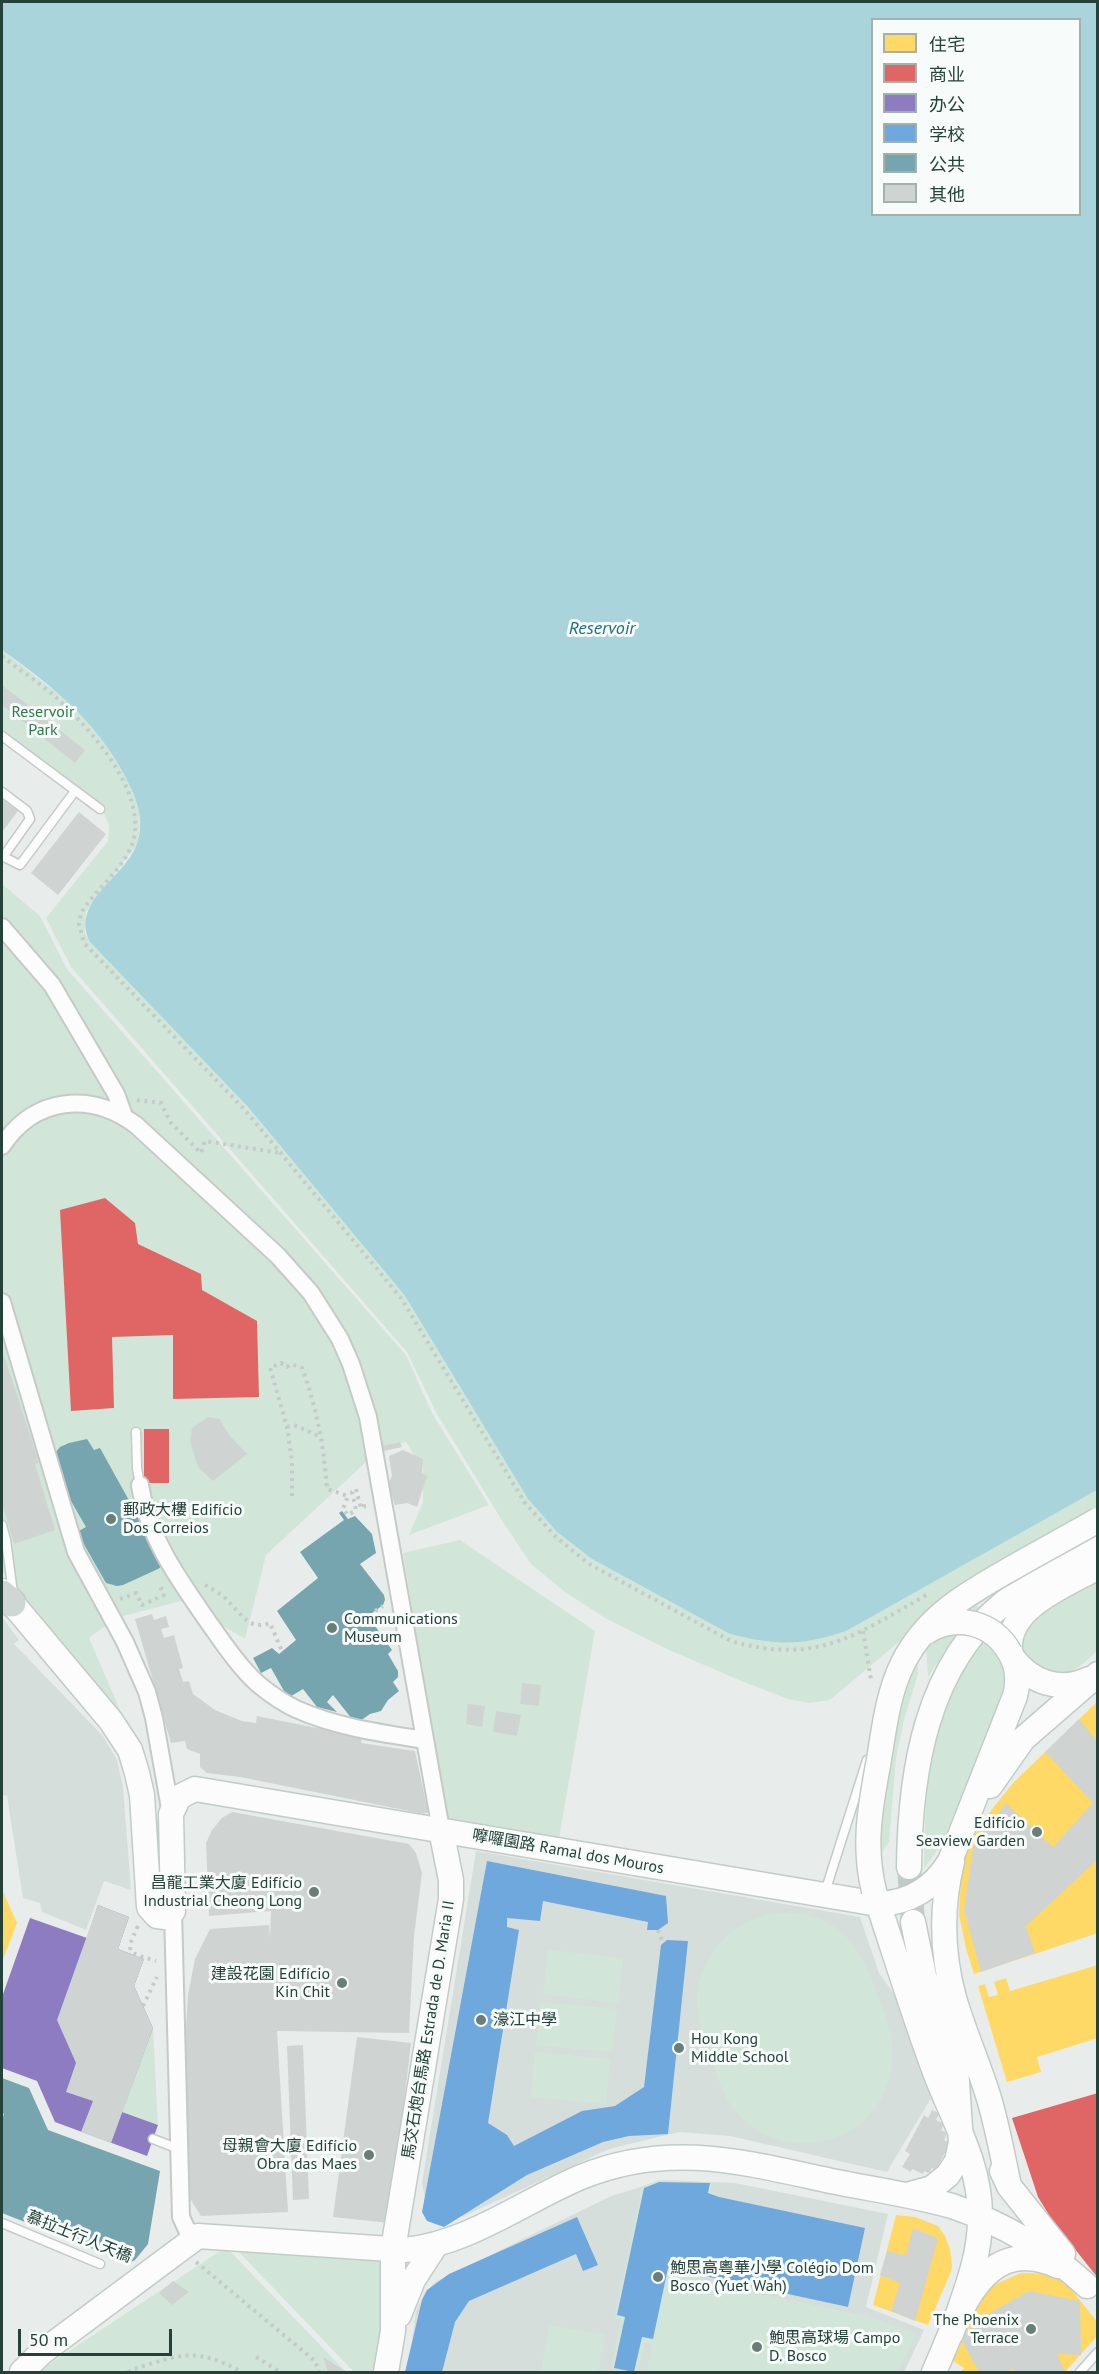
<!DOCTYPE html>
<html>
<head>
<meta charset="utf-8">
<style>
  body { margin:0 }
  #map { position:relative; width:1099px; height:2374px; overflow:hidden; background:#e8edeb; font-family:"PT Sans","Noto Sans SC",sans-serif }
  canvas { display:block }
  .frame { position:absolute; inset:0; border:3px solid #24423a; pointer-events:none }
  .legend { position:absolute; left:871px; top:18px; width:210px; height:198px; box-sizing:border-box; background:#f7fbf9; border:2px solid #a3b1ad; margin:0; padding:8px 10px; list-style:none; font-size:18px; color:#24423a }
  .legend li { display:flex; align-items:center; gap:12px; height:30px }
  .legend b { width:30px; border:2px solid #a3b1ad }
  .scale { position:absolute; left:18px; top:2329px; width:154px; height:27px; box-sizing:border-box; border:3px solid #24423a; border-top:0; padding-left:8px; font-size:18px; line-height:21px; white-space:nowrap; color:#24423a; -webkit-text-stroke:4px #f7fbf9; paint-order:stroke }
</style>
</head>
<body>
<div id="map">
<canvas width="1099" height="2374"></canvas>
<div class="frame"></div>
<ul class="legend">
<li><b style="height:16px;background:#ffd966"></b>住宅</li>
<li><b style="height:16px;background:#e06666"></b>商业</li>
<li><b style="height:16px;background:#8e7cc3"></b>办公</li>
<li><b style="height:16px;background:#6fa8dc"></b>学校</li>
<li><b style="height:16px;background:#76a5af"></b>公共</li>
<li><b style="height:16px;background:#cfd4d2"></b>其他</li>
</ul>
<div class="scale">50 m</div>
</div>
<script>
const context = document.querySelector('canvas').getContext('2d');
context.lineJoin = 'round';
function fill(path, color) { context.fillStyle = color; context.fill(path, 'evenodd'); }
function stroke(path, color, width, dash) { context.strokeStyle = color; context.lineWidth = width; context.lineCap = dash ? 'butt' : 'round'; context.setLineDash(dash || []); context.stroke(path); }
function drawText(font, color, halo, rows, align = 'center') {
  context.font = font + ' "PT Sans","Noto Sans SC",sans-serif'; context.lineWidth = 6; context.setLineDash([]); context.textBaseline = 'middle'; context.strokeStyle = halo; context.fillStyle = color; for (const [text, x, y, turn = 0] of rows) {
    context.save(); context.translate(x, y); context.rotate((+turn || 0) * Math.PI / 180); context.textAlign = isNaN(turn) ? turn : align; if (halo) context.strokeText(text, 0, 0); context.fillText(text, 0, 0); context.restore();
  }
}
fill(new Path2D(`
  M2 1617 19 1640 14 1644 103 1736 117 1760 123 1787 131 1890 104 1881 86 1930 42 1912 40 1903 23 1898 7 1796 2 1795Z
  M476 1851 860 1917 879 1973 897 1998 931 2098 887 2172 730 2136 679 2132 609 2149 464 2216 459 2217 425 2198 422 2183Z
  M664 2180 735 2183 888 2214 866 2307 924 2330 904 2372H408L416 2311 425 2292 437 2281 611 2196Z`), '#d6dedb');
fill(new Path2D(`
  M2 650 65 699 96 730 121 766 139 804 141 825 136 846 86 912 85 933 90 942 249 1108 405 1296 528 1499 557 1532 592 1559 728 1633 848 1630 1097 1490V1513L939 1608 830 1700 809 1703 788 1699 739 1680 667 1649 605 1618 565 1592 531 1564 501 1519 437 1414 407 1352 71 967 46 918 108 841 109 825 101 807 2 729Z
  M2 884 40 916 67 969 406 1355 432 1413 489 1505 409 1535 423 1502V1469L406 1442 379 1450 266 1555 245 1639 181 1601 116 1618 89 1638 129 1731 2 1572Z
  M460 1540 595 1631 559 1839 446 1819 403 1553Z
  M1097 1577V1651C1088 1659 1079 1669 1067 1673 1047 1679 1023 1664 1022 1642 1022 1635 1026 1627 1028 1620Z
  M963 1603 982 1607 951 1642 928 1677 926 1644Z
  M987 1637 1008 1661 1004 1707 944 1838 935 1854 924 1868C925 1809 926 1746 951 1691 960 1671 974 1654 987 1637Z
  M917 1659 918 1674 904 1720 896 1758 889 1842 878 1859 874 1847 899 1703Z
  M782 1913C841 1913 861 1947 879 1998 884 2014 891 2030 892 2046 897 2095 861 2140 811 2143 777 2146 745 2128 727 2099 720 2086 716 2071 711 2056 707 2042 700 2028 698 2013 692 1961 731 1917 782 1913Z
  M548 1950 623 1958 618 2003 543 1994Z
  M541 2002 617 2009 612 2052 536 2045Z
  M153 2028 158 2125 122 2112Z
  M535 2052 610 2059 606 2104 531 2097Z
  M659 2180 712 2183 710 2192 719 2194 702 2282 866 2316 916 2334 898 2372H647L652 2344 645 2342 638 2372 611 2369 621 2319 614 2318 642 2186Z
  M226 2247 346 2372H40L42 2369Z
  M234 2247 385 2255 386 2326 372 2372H354Z
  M549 2325 605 2335 598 2372H541Z`), '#d1e6d8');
fill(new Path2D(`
  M2 2H1097V1490L848 1630C805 1646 773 1646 728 1633L592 1559 557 1532 528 1499 405 1296 249 1108 90 942C70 902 123 879 136 846 145 824 139 804 129 784 102 726 53 686 2 650ZM872 20H1080V214H872Z`), '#a9d4db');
fill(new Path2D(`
  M1098 1701V1933L974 1974 966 1948 959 1915 961 1874 968 1846 985 1818 1013 1783Z
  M2 1889 17 1923 2 1962Z
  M1098 1965V2038L1037 2057 1041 2072 1007 2082 978 1986 985 1984 989 1997 998 1995 994 1982 1006 1978 1010 1991Z
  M1098 2107V2145L1081 2151 1085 2165 1069 2170 1054 2122 1070 2117 1074 2133 1092 2127 1087 2110Z
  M16 2151 136 2199 123 2233 3 2185Z
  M1091 2185 1096 2201 1098 2200V2237L1089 2240 1075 2190Z
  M896 2215 915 2217 938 2226 945 2236 950 2249 952 2266 950 2274 928 2325 873 2305Z
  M1021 2273 1059 2274 1098 2323V2335L1065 2372H961L964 2368 950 2359 982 2290Z`), '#ffd966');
fill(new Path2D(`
  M105 1198 135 1223 138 1244 201 1274 202 1290 257 1321 259 1397 173 1399V1335L112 1337 114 1408 71 1411 60 1210Z
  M144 1429H169V1483H144Z
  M1098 2093V2278L1054 2223 1038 2197 1012 2118Z`), '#e06666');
fill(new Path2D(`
  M98 1905 129 1917 118 1949 144 1959 134 1986 153 2028 122 2112 158 2125 147 2156 55 2122 37 2081 2 2068V1997L30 1918 87 1938Z`), '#8e7cc3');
fill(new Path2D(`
  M487 1861 666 1896 668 1923 658 1930H647L648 1922 543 1901 540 1921 507 1918V1927L519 1930 488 2123 507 2135 514 2146 582 2111 615 2106 644 2087 661 1945 667 1940 688 1941 668 2134 629 2136 603 2142 527 2175 444 2227 427 2221 422 2212Z
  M659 2182 710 2183 708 2193 719 2197 865 2228 848 2307 668 2268 653 2339 642 2337 634 2372 614 2368 625 2317 617 2315 644 2188Z
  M577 2217 598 2265 583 2271 576 2254 469 2301 455 2322 442 2372H405L422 2300 427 2290 449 2274Z`), '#6fa8dc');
fill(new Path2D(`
  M87 1439 94 1450 100 1448 162 1560V1566L158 1569 123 1585 117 1586 106 1583 77 1532 86 1527 60 1482 54 1462 55 1453 60 1447 69 1443Z
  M342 1511 348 1519 355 1516 372 1534 376 1553 360 1564 384 1595 385 1600 383 1605 368 1616 392 1650 388 1654 398 1671V1677L393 1682 399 1691 388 1700 381 1711 370 1714 356 1724 333 1695 327 1702 337 1712 317 1707 303 1689 288 1698 271 1668 261 1673 253 1658 272 1648 279 1654 296 1640 277 1611 318 1578 300 1552 344 1520 339 1513Z
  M2 2078 29 2088 48 2130 160 2171 148 2244 135 2260 129 2263 2 2213V2119L4 2114 2 2113Z`), '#76a5af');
fill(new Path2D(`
  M2 685 85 750 75 763 2 705Z
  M2 799 18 811 2 832Z
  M79 812 106 834 58 895 31 873Z
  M2 1349 39 1463 35 1464 55 1530 14 1544 2 1503Z
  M208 1417 219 1419 230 1436 247 1454 213 1481 198 1467 190 1441 192 1428Z
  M400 1442 402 1447 384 1451 382 1446Z
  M403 1450 423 1459 422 1473 427 1476 417 1507 407 1503 395 1505 388 1484 392 1476 389 1456Z
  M152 1614 154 1620 166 1616 169 1627 161 1629 164 1638 174 1635 183 1668 179 1669 183 1682 189 1681 193 1694 215 1710 242 1721 256 1723 257 1716 362 1737 361 1743 415 1751 428 1812 424 1814 240 1777 207 1773 200 1767V1754L187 1749 185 1741 171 1743 135 1619Z
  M522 1683 541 1685 539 1706 520 1704Z
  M468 1704 485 1706 482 1727 466 1724Z
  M496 1711 521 1715 517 1736 493 1732Z
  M1079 1719 1098 1743V1859L1026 1926 1035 1953 981 1972 964 1910 973 1847 1006 1803 1053 1847 1093 1803 1045 1752Z
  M232 1812 409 1844 416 1853 422 1873 414 1936 409 2033 277 2031 288 2212 201 2216 187 2194 183 2077 188 1995 195 1959 210 1929 269 1925 270 1939 271 1911 209 1916 206 1843 212 1830 222 1818Z
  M98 1905 129 1917 118 1949 144 1959 134 1986 153 2028 111 2143 81 2132 93 2101 66 2092 76 2063 57 2020Z
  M357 2037 411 2043 390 2223 333 2217Z
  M303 2045 309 2199 293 2200 287 2046Z
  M932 2110 939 2113 936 2120 944 2124 941 2130 947 2133 944 2140 950 2143 936 2170 932 2168 929 2173 924 2171 923 2174 912 2169 911 2172 902 2167 910 2154 905 2151 924 2115 928 2118Z
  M913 2228 938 2238 915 2321 891 2311 900 2283 880 2275 887 2251 906 2255Z
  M173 2281 189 2292 172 2305 159 2293Z
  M1029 2291 1080 2301 1081 2355 1057 2354 1065 2372H1015L1013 2369 1006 2372H979L960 2337 988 2314Z
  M323 2357 347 2372H328Z`), '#cfd4d2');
stroke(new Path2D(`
  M909 1867 913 1922`), '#c1cbc8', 24, [24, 12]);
const lane = new Path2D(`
  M2 736 100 809
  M2 792 27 811 30 819 3 857
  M2 856 20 865 75 791
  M136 1432 137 1468 140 1485
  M2 1525 6 1540 13 1593
  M825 1892 867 1760
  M153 2139 179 2149
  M2 2223 100 2264
  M1080 2372 1098 2352`);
const street = new Path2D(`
  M2 927 52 985 116 1094 124 1116
  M2 1146C34 1097 90 1091 136 1125L278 1256 311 1293 340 1339 351 1364 368 1417 441 1830
  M2 1302 76 1552 125 1642 147 1692 154 1718 171 1814
  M140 1485C148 1538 180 1581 209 1623 224 1644 239 1667 258 1684 269 1693 283 1703 296 1709 336 1727 381 1733 425 1740
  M173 1911 181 2217 187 2230 198 2236`);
const secondary = new Path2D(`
  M2 1591 111 1721 130 1750 137 1773 142 1795 149 1907 157 1916 165 1917 173 1911 171 1814 179 1797 195 1789 878 1904C909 1903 934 1888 950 1861L1015 1696C1018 1685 1018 1674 1015 1664 1013 1659 1011 1655 1010 1650 1006 1607 1067 1585 1098 1567
  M1012 1657C1030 1682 1060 1693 1089 1679
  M990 1786 1023 1739 1098 1674
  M952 1862C941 1907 942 1954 954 1998 964 2033 980 2067 990 2102 998 2130 1003 2158 1009 2186
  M909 1867C910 1771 926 1666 1005 1602 1033 1578 1066 1562 1098 1544
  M874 1891C894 1951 913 2013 935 2072 953 2120 980 2163 980 2215 981 2257 964 2295 951 2334
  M1002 2171 1009 2186 1063 2254
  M907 2195 932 2188 948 2175 957 2161 961 2142 956 2068 924 1976 913 1922
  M399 2315 413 2280 435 2246
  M22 2372 41 2353 198 2236 405 2250C468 2244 524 2201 581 2177 669 2141 743 2162 831 2181 871 2189 913 2195 952 2206 1004 2224 1047 2249 1087 2286
  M386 2372 393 2331V2249L451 1899V1880L441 1830
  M934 2372C958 2320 980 2231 1058 2266`);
const primary = new Path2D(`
  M2 1594 12 1603`);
stroke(lane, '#c5cac8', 11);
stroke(street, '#c5cac8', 20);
stroke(secondary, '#c3cbc8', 27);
stroke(primary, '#c3ccc9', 30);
stroke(new Path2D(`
  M2 656C22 672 45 686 63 704 96 735 151 799 131 847 120 872 95 890 81 913L79 924 84 943 244 1109 401 1298 525 1503 555 1536 589 1564 731 1641C818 1666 857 1634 930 1593
  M137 1100 161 1103 171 1123 201 1153 205 1141 280 1153
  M287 1427 294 1425 321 1437
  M292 1496V1461L287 1427 270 1368 281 1363 287 1367 291 1364 302 1368C317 1408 324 1447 327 1489L348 1496 343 1509 348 1515 356 1510 352 1492 356 1489 361 1508 364 1507V1503
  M205 1585C213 1589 223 1595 229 1602 241 1614 250 1631 270 1623L282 1651
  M120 1599 136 1593 142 1605 164 1595 160 1586
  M375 1611 383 1606
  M863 1631 871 1680
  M138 1926C124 1955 128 1952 156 1961
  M658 1930 663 1943
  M143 2006 157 1977
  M48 2224 133 2258
  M196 2262 315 2361 319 2372
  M256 2357 280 2372
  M128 2372 134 2369C182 2354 195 2347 242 2372`), '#c3ccca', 4, [3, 4.5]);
stroke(lane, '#fcfcfc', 8);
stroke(street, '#fcfcfc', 16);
stroke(secondary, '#fcfcfc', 24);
stroke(primary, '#cfd7d5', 27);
const secondaryBridge = new Path2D(`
  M926 1632C956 1613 993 1622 1010 1653
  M874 1891C863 1847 870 1808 878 1765 884 1731 887 1695 903 1663 927 1615 970 1592 1014 1567 1042 1551 1070 1536 1098 1520`);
stroke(secondaryBridge, '#c3cbc8', 27, []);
stroke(secondaryBridge, '#fcfcfc', 24);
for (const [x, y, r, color] of [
  [111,1519,6,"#697e78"],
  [332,1628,6,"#697e78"],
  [1037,1832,6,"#697e78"],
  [314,1892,6,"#697e78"],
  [342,1983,6,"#697e78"],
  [481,2020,6,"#697e78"],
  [679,2048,6,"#697e78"],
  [369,2155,6,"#697e78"],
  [658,2277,6,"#697e78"],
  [1031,2329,6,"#697e78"],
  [757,2347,6,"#697e78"]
]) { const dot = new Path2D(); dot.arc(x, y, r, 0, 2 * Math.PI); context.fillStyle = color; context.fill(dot); stroke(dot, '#f7fbf9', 2); }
drawText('16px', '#2d7a4b', '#f7fbf9', [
  ["Reservoir",43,712],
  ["Park",43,730]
]);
drawText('16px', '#24423a', '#f7fbf9', [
  ["郵政大樓 Edifício",123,1510],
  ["Dos Correios",123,1528],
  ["Communications",344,1619],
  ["Museum",344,1637],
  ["Edifício",1025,1823,"right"],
  ["Seaview Garden",1025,1841,"right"],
  ["昌龍工業大廈 Edifício",302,1883,"right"],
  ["Industrial Cheong Long",302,1901,"right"],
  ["建設花園 Edifício",330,1974,"right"],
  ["Kin Chit",330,1992,"right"],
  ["濠江中學",493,2020],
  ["Hou Kong",691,2039],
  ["Middle School",691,2057],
  ["母親會大廈 Edifício",357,2146,"right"],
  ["Obra das Maes",357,2164,"right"],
  ["鮑思高粵華小學 Colégio Dom",670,2268],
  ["Bosco (Yuet Wah)",670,2286],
  ["The Phoenix",1019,2320,"right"],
  ["Terrace",1019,2338,"right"],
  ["鮑思高球場 Campo",769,2338],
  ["D. Bosco",769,2356]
], 'left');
drawText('16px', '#24423a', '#f7fbf9', [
  ["嚤囉園路 Ramal dos Mouros",568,1852,10],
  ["馬交石炮台馬路 Estrada de D. Maria II",429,2030,-81],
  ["慕拉士行人天橋",79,2237,22]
]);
drawText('italic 18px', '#1c6f80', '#f7fbf9', [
  ["Reservoir",602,629]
]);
</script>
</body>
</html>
